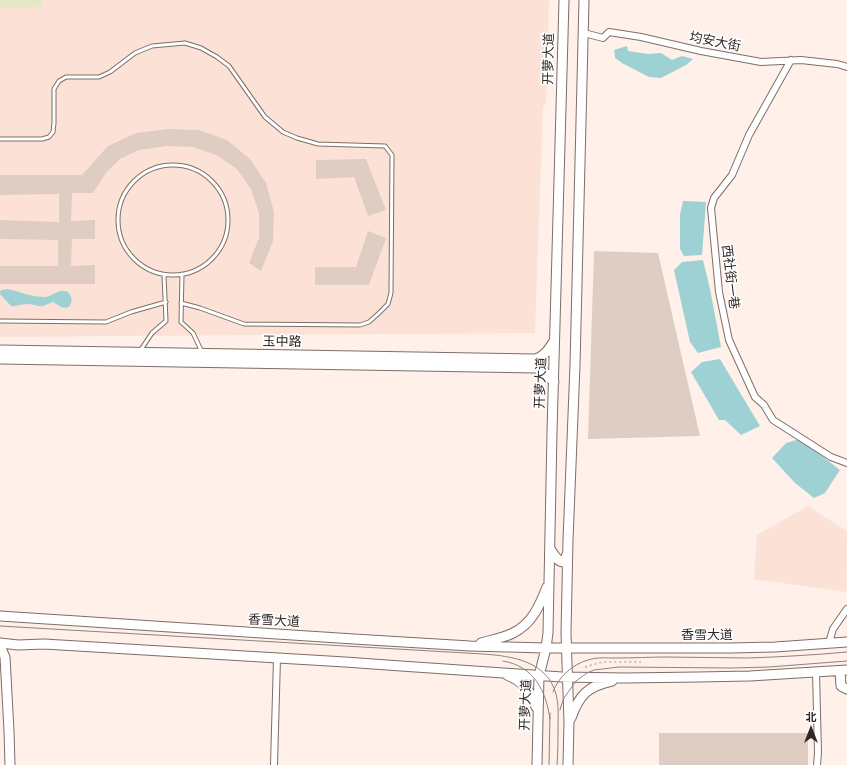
<!DOCTYPE html>
<html>
<head>
<meta charset="utf-8">
<style>
  body { margin:0 }
  #map { position:relative; width:847px; height:765px; overflow:hidden; background:#fff0e9; font-family:"IBM Plex Sans","Noto Sans SC",sans-serif }
  canvas { display:block }
  .north { position:absolute; left:791px; top:709px; width:40px; height:40px; -webkit-text-stroke:3px #fff; paint-order:stroke; rotate:0deg; font-size:11px; font-weight:700; line-height:16px; text-align:center; color:#2f2825 }
  .north::after { content:''; display:block; margin:auto; width:14px; height:18px; background:#2f2825; clip-path:polygon(50% 0,100% 100%,50% 72%,0 100%) }
</style>
</head>
<body>
<div id="map">
<canvas width="847" height="765"></canvas>
<div class="north">北</div>
</div>
<script>
const context = document.querySelector('canvas').getContext('2d');
context.lineJoin = 'round';
function fill(path, color) { context.fillStyle = color; context.fill(path, 'evenodd'); }
function stroke(path, color, width, dash) { context.strokeStyle = color; context.lineWidth = width; context.lineCap = dash ? 'butt' : 'round'; context.setLineDash(dash || []); context.stroke(path); }
function drawText(font, color, halo, rows, align = 'center') {
  context.font = font + ' "IBM Plex Sans","Noto Sans SC",sans-serif'; context.lineWidth = 3.5; context.setLineDash([]); context.textBaseline = 'middle'; context.strokeStyle = halo; context.fillStyle = color; for (const [text, x, y, turn = 0] of rows) {
    context.save(); context.translate(x, y); context.rotate((+turn || 0) * Math.PI / 180); context.textAlign = isNaN(turn) ? turn : align; if (halo) context.strokeText(text, 0, 0); context.fillText(text, 0, 0); context.restore();
  }
}
fill(new Path2D(`
  M0 0H549L546 104 543 106 535 333 404 334 0 337Z
  M808 506 847 531 846 592 754 579 757 535Z`), '#fce2d6');
fill(new Path2D(`
  M0 0H43V7L0 8Z`), '#e5e8c4');
fill(new Path2D(`
  M627 46 628 51 648 54 661 53 672 60 682 56 693 59 686 65 661 78 649 77 622 63 615 58 614 50Z
  M683 201 706 202 702 255 684 256 680 249V215Z
  M703 260 710 289 721 347 698 353 690 342 674 270 682 262Z
  M8 289C20 292 32 297 44 297 52 297 58 289 65 291 70 292 73 298 71 303 68 313 58 305 53 302 50 303 46 305 43 306 38 307 33 304 27 304 22 304 16 307 11 306L0 294V291L2 290Z
  M720 359 760 426 741 435 725 420H719L691 372 702 362Z
  M800 439 840 470 825 493 814 498 795 483 772 458 786 443Z`), '#9ed1d3');
fill(new Path2D(`
  M169 129 199 130 227 140 250 159 266 183 274 212 273 241 261 271 249 263 259 238V213L251 189 237 169 216 155 193 147 167 146 139 150 120 159 106 173 93 193H72L71 221 95 220V239H72L71 266 95 265V284H0V266H58V240L0 239V220L59 222V194L0 195V175H82L108 146 136 133Z
  M366 159 386 210 368 216 354 177 316 179V160Z
  M368 231 386 238 369 285H315V267H356Z
  M594 251 658 253 700 436 588 439Z
  M659 733H808V765H659Z`), '#dfcdc4');
const lane = new Path2D(`
  M0 139H42L49 137 53 132 54 123V89L59 81 66 77H99L110 72 135 53 152 46 185 43 201 48 217 57 229 66 265 117 283 132 297 138 318 144 385 146 392 155 391 293 388 304 379 313 369 322 360 325 244 324 200 308 181 303
  M118 220a55 55 0 1 1 110 0a55 55 0 1 1-110 0Z
  M182 274 181 322 193 333 202 352
  M0 321 106 322 131 312 166 302
  M140 351 152 333 166 321 164 275`);
const street = new Path2D(`
  M584 33 603 38 609 32 641 37 701 51 761 62 801 60 837 64 847 67
  M791 60 749 135 732 175 714 198 711 208 719 292 729 340 755 397 764 405 773 420 831 457 847 463
  M829 643 833 629 847 609
  M816 672 818 753 817 765
  M274 765 277 658`);
const secondary = new Path2D(`
  M0 350 535 359C545 356 549 349 554 341
  M0 359 537 368 542 370 554 382
  M550 549C554 554 557 562 564 562L565 560 567 554
  M0 616 354 639 470 646 546 648H730L775 647 847 642
  M0 643 18 645 44 644 345 662 401 666 562 677 625 678 698 677 750 676 847 670
  M481 643C491 640 503 638 513 633 532 624 540 605 547 587
  M0 646 5 657 9 731 10 765
  M840 671 841 686 847 689
  M507 675C524 682 531 691 536 707
  M571 718C579 695 588 686 612 681
  M537 765 539 676 546 648 548 633 552 432 564 0
  M568 765 569 722 566 633 568 540 575 365 584 0`);
stroke(lane, '#7e6e67', 5);
stroke(street, '#7e6e67', 8);
stroke(secondary, '#7e6e67', 11);
stroke(new Path2D(`
  M585 667 602 662H641`), '#bdb0aa', 1.5, [2, 3]);
stroke(lane, '#fff', 3);
stroke(street, '#fff', 6);
stroke(secondary, '#fff', 9);
stroke(new Path2D(`
  M0 626 483 654C512 656 547 661 556 694 559 705 558 717 558 728 558 740 558 753 557 765
  M503 661C534 666 546 691 550 719
  M553 692C558 677 573 664 588 660 597 657 607 658 615 658 633 658 650 657 667 657 694 657 720 658 747 658 780 657 814 655 847 652
  M560 710 561 706 564 698 576 681 587 673 594 670 619 667 731 668 769 667 847 661
  M549 765 550 713`), '#8e837e', 1);
drawText('13px', '#2f2825', '#fff', [
  ["均安大街",715,42,11],
  ["开萝大道",549,59,-89],
  ["西社街一巷",730,277,83],
  ["玉中路",282,342,1],
  ["开萝大道",541,383,-88],
  ["香雪大道",274,621,3],
  ["香雪大道",707,635],
  ["开萝大道",526,705,-88]
]);
</script>
</body>
</html>
